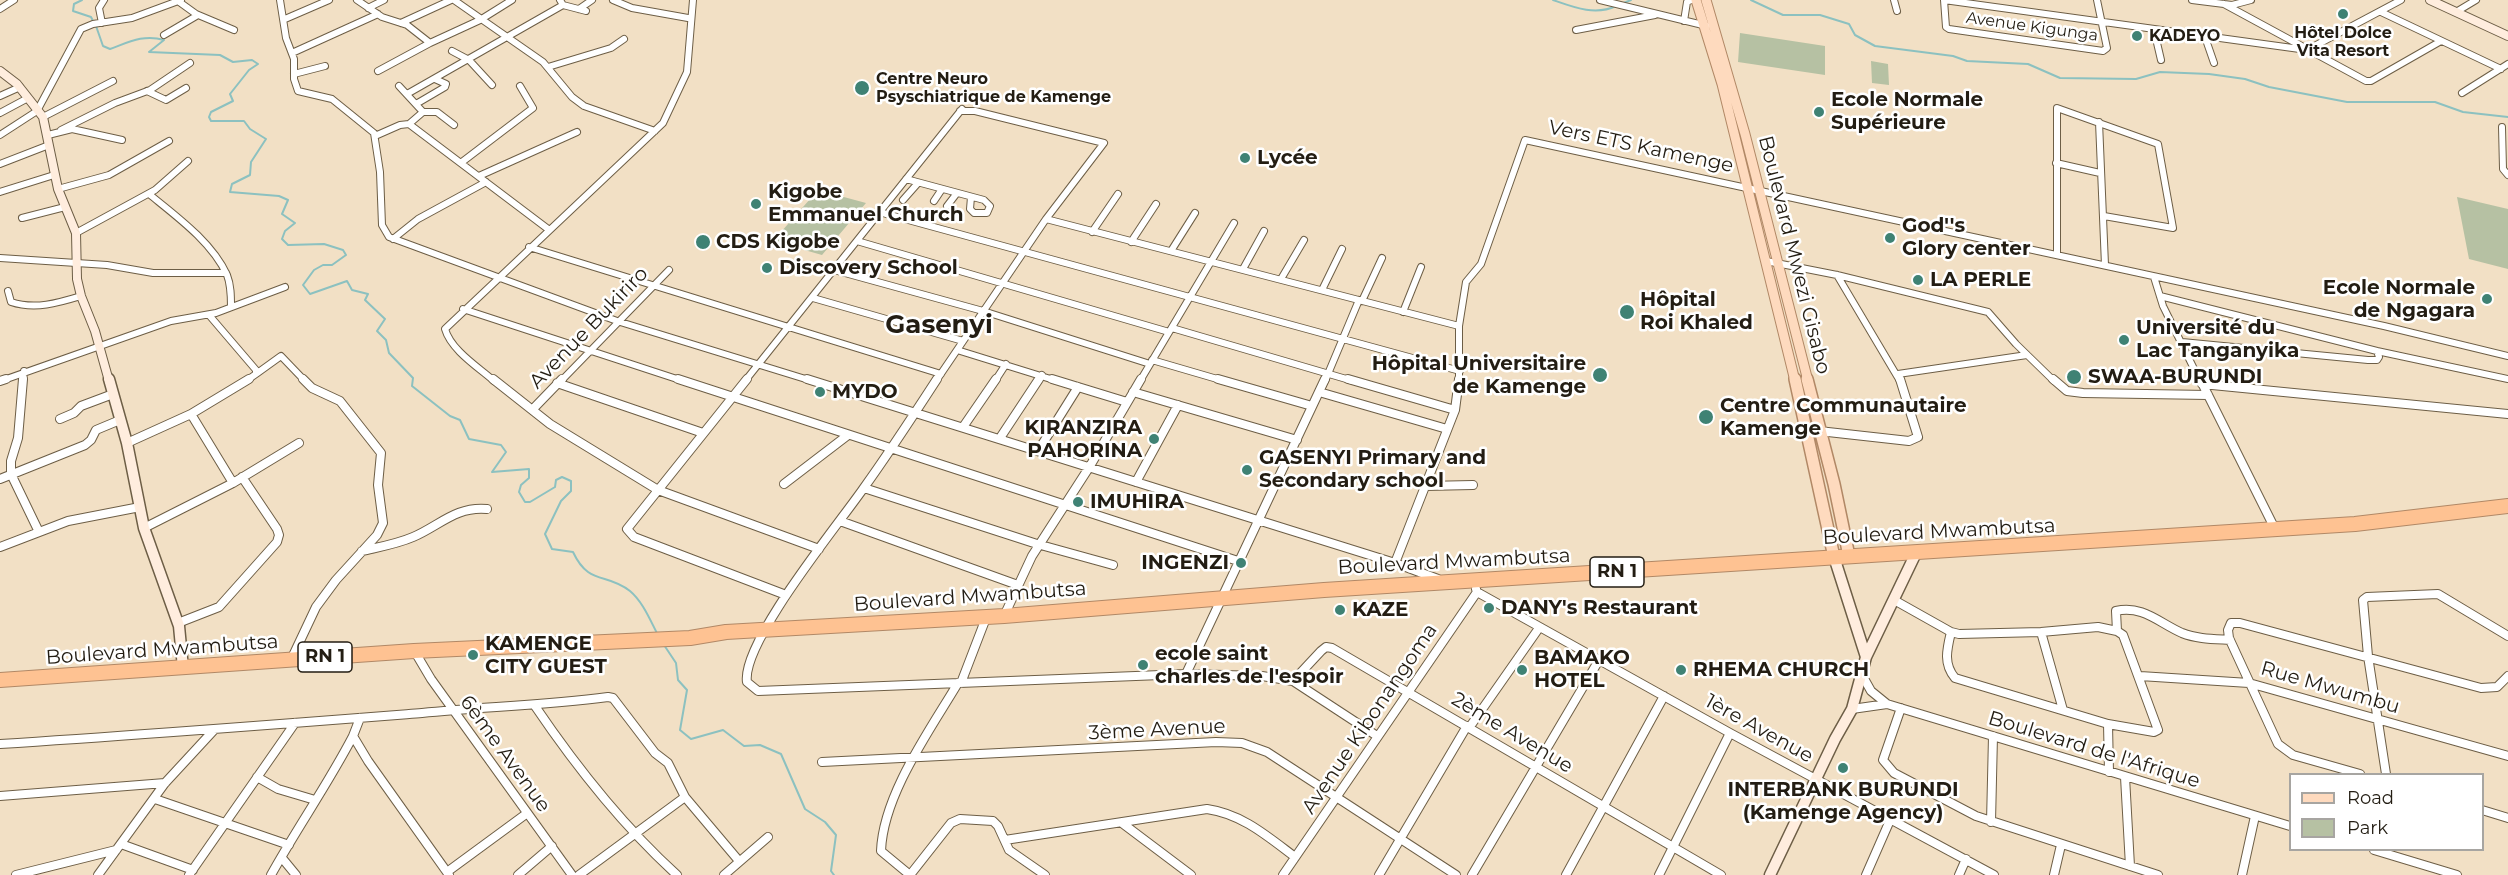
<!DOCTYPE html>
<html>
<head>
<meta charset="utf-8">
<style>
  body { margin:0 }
  #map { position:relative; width:2508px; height:875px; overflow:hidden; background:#f2e0c5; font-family:Montserrat,sans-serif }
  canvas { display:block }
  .legend { position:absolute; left:2289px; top:773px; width:195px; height:78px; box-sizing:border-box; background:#fff; border:2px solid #a7a5a1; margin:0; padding:8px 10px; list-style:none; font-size:18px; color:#231d13 }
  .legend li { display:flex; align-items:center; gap:12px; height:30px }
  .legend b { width:30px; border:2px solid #a7a5a1 }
</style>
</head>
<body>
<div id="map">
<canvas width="2508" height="875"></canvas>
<ul class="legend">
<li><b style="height:8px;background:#fedabe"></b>Road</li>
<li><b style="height:16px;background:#b6c1a3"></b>Park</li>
</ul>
</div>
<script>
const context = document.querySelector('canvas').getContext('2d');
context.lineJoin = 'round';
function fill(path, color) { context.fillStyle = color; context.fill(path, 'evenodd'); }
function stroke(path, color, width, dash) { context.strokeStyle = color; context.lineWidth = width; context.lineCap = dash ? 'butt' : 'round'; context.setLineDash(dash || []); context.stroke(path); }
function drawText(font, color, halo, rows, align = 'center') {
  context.font = font + ' Montserrat,sans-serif'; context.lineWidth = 5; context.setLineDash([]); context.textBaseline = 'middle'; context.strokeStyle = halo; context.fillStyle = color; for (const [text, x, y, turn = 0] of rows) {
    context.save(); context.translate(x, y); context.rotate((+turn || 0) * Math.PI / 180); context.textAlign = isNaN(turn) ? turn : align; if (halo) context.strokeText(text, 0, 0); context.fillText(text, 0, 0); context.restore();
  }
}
fill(new Path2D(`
  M1740 33 1825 46V75L1738 62Z
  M1871 61 1888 64 1889 85 1872 83Z
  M818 190 866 203 822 255 773 241Z
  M2457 197 2508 209V269L2469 259Z`), '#b6c1a3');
stroke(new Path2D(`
  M82 0 74 4 73 11 91 17 93 21
  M1553 0C1573 7 1595 16 1616 6
  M1751 0 1783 15H1820L1849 24 1855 35 1875 46 1953 56 1967 61 2028 64 2060 78 2136 79 2160 72 2209 74 2245 79 2269 87 2347 102H2435L2463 112 2508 117
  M1621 4 1631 0
  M96 26 103 46 110 49C129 42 144 34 164 40L149 52 220 55 233 62 252 60 258 64 249 70 230 94 233 101 211 112 209 117 211 121H244L250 129 266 139 251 162 250 175 232 184 230 192 279 196 288 200 282 214 295 223 285 231 282 239 288 245 324 244 343 250 346 255 332 265H323L314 270 303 285 310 294 347 281 352 290 368 294 365 300 385 319 377 331 386 340 389 353 413 378 412 386 450 416 460 420 469 439 501 445 506 452 492 472 529 469V478L521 485 519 492 525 502H530L555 487 556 480 562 477 571 481V491L561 501 545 534 552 549 573 552C589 586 606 572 630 591 643 602 650 620 658 635
  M664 645 676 663 678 680 687 690 680 730 691 739 723 730 744 746 760 745 781 754 805 809 825 822 836 835 831 871 834 875`), '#8cc1c0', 2);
const streetFar1 = new Path2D(`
  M280 0 286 38 294 59V79L298 91 332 99 374 133 380 172 382 225 389 237 617 321 812 381
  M357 0 382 17 407 25 430 43 480 20 512 0
  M454 0 543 62 572 97 584 106 655 131
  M560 0 563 5 586 11
  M613 0 632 8 688 18
  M1600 0 1707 26
  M1894 0 1897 11
  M1944 0 2307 50 2401 0
  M1944 0 1946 27 1949 29 2103 51 2107 48 2097 0
  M2192 0 2232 5 2251 0
  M178 1 196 14 234 30
  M2224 4 2366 81H2371L2441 41
  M368 8 384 0
  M0 9 14 0
  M579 9 592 0
  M2381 12 2501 69
  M2456 12 2476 0
  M285 19 329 0
  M1684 21 1687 2 1691 0
  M102 23 99 8 104 0
  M401 23 451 0
  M1576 30 1655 15
  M2154 30 2161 60
  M164 35 198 15
  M2205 37 2214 63
  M452 51 469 60 492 85
  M292 53 378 14
  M548 67 611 48 624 39
  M378 71 430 43
  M294 74 325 66
  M399 86 423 112 409 124
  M147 91 166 100 186 88
  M2462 93 2508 64
  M407 94 563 5
  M0 96 20 87
  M416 104 445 87 446 84 435 79
  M423 112H437L454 125
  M0 113 28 98
  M43 117 113 81
  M2099 122 2105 265
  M2502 127 2503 169 2508 175
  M61 130 115 103 150 90 190 63
  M0 135 37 111 81 29 93 24 132 18 181 0
  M48 135 72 129 122 140
  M375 136 400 125 409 124 548 229
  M462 162 533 108 520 86
  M2056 163 2100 173
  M0 164 49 145
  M479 176 577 132
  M906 179 984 200 990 206 987 213H974L970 209 971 197
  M58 189 109 175 169 141
  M0 192 54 175
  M149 194C176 216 212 242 227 275 231 285 231 296 231 307
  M903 200 918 183
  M934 201 942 189
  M947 206 957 193
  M879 212 1460 371
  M22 218 65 207
  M1046 219 1459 326
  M1092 232 1118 194
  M76 233 155 190 188 161
  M393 239 418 219 486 182
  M857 241 1169 332
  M1131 242 1156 204
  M529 247 941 374
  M1171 251 1195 213
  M2057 255V108L2158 144 2173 228 2104 216
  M0 258 107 265 153 273H226
  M1766 261 1837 275 1988 312 2016 344 2054 381
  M1243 269 1264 231
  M834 270 983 311 1150 364
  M1837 275 1900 381
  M2154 277 2163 306 2200 381
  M1281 279 1304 240
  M1322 290 1342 249
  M8 291 11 302C35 310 58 303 81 296
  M2160 296 2377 351 2379 357 2377 360H2368L2182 342
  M813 298 963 341
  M1362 301 1382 258
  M463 309 683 381
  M1403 312 1421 267
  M209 315 256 370V374L246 381
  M1172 328 1353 381
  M957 350 1057 381
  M2377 351 2508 379
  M1152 360 1224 381
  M256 374 281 356 305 381
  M1898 374 2027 355
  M1 381 171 321 216 313 285 287
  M23 381 24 371
  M494 381C478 367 451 350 445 329L663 123 687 72 693 0
  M561 381 669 270
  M745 381 962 109
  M936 381 1046 219 1104 143 975 111H960
  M995 381 1006 364
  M1038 381 1042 375
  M1140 381 1234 223
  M1325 381 1359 300
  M1459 381V326L1466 282 1481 264 1525 140 2384 326 2508 356`);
const street = new Path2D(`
  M23 379 18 438 11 461V474L39 532
  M493 379 550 424 658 490 819 549
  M678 379 1238 561
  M747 379 627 529 634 537 786 595
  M807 379 1395 563 1438 579
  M937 379C913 416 889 453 863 489 838 525 741 643 747 682L758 691 1186 674 1262 676 1293 681 1377 736
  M1052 379 1127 402
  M1218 379 1312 406
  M1348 379 1455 410
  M2053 379 2067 391 2083 393 2208 395
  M2200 379 2275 529
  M0 381 6 379
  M557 383 703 433
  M2202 384 2508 414
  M1133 392 1297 440
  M1319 392 1447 429
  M532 410 562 379
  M191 414 233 483
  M60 419 74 413 81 406 113 394
  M963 427 996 379
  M1819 431 1909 441 1918 437 1900 379
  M1000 438 1039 379
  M127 443 191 414 249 379
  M1038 451 1078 387
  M0 479 85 445 91 440 96 430 120 420
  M1136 482 1178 405
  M784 484 848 435
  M1425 486 1473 485
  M864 488 1037 544 1113 565
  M840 521 1015 584
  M144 528 233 483 299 443
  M0 547 68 521 140 507
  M362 551C379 547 397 544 413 537 439 526 456 506 487 509
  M1395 563 1455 410 1459 379
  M1477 592 1730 733 1994 875
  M1894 600 1951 632
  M1004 616 1032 556 1090 466 1141 379
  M178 623 219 607 277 542 279 535 277 529 242 477
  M2098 627 2117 631 2123 635 2158 730 2154 732 2108 724 1955 678C1943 664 1947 649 1951 632L1959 634 2041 632Z
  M2117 631 2116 611C2143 605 2159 623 2182 633 2197 639 2214 639 2230 640
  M2041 632 2063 710
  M415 652 431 679 572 875
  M291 660 316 607 336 580 377 535 383 523 378 485 381 453 340 401 312 388 303 379
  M1186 674 1325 379
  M1862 675 1871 691 1887 704
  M2140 676 2249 683 2508 756
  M1293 681 1321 651 1326 647 1332 648 1721 875
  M961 683 986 618
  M535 706C577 768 622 825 677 875
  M1901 708 1883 760 1894 773 1976 816 2158 875
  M1852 709 1887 704 2290 826
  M360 718 353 736 368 761 449 875
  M2108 724 2109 772
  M1469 728 1539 628
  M0 744C141 735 281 724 422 713 484 707 546 705 608 697L613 698 655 753 668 763 685 797 739 861
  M822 762 1216 742 1242 743 1267 752 1456 875
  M2360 774 2293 755 2278 744 2229 638 2228 630 2231 623H2240L2481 688 2497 687 2508 676
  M2386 774 2368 656 2363 600 2367 597 2438 594 2508 636
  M257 777 278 789 315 800
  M2125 777 2130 866
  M0 796 165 783
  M155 799 289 845
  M2482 810 2508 818
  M1991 822 1993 736
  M1122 823 1191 875
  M1005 840 1207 809C1242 814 1267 836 1295 857
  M121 844 193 870
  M2374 850 2457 875
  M282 858 296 875
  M447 872 526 814
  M16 875 116 850
  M98 875 165 783 214 730
  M189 875 295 723
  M271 875C297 828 328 784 353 736
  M518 875 552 846
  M579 875 685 797
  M724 875 768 837
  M910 875 881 851C883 795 930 730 958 683
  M910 875 951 823 960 819 993 821 998 826 1009 850 1045 875
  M1283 875 1477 592 1476 589
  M1379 875 1467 726
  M1472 875 1599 660
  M1566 875 1664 696
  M1659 875 1730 733
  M1866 875 1891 818
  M1959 875 1966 859
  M2054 875 2061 845
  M2242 875 2255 816`);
const secondaryFar1 = new Path2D(`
  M2430 0 2508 36
  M0 71 17 84 43 117 58 189 76 233 77 279 81 296 95 331 109 381`);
const secondary = new Path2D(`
  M109 379 127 443 144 528 179 626 183 668
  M1834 557 1866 657
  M1770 875 1835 739 1852 709 1866 657 1916 553`);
const primaryFar1 = new Path2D(`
  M1696 0 1722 84 1795 381
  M1706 0 1745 134 1808 381`);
const primary = new Path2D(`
  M1795 379 1834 557
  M1807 379 1834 484 1849 556`);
const highway = new Path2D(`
  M0 680 414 651 690 638 726 632 1004 616 1324 590 2355 524 2508 506`);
stroke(streetFar1, '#6d5e46', 8);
stroke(street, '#6d5e46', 10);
stroke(secondaryFar1, '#6d5e46', 10);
stroke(secondary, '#6d5e46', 13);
stroke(primaryFar1, '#b18866', 11);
stroke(primary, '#b18866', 14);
stroke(highway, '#b18866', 16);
stroke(streetFar1, '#fff', 6);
stroke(street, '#fff', 8);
stroke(secondaryFar1, '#ffedde', 8);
stroke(secondary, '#ffedde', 10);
stroke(primaryFar1, '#fedabe', 9);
stroke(primary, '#fedabe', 11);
stroke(highway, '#fec292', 14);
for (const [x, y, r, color] of [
  [2343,14,6,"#3f8274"],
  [2137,36,6,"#3f8274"],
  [862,88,8,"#3f8274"],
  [1819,112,6,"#3f8274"],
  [1245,158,6,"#3f8274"],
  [756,204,6,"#3f8274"],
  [1890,238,6,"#3f8274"],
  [703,242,8,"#3f8274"],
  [767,268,6,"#3f8274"],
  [1918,280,6,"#3f8274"],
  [2487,299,6,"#3f8274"],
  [1627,312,8,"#3f8274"],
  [2124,340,6,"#3f8274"],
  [1600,375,8,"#3f8274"],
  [2074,377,8,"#3f8274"],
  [820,392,6,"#3f8274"],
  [1706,417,8,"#3f8274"],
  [1154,439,6,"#3f8274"],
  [1247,470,6,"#3f8274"],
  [1078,502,6,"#3f8274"],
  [1241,563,6,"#3f8274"],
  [1489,608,6,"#3f8274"],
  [1340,610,6,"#3f8274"],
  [473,655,6,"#3f8274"],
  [1143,665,6,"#3f8274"],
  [1522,670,6,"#3f8274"],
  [1681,670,6,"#3f8274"],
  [1843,768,6,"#3f8274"]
]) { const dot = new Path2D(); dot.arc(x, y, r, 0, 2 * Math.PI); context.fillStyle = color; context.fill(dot); stroke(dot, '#fff', 2); }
drawText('16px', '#231d13', '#fff', [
  ["Avenue Kigunga",2032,27,8]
]);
drawText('bold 16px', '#231d13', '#fff', [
  ["Hôtel Dolce",2343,33,"center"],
  ["Vita Resort",2343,51,"center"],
  ["KADEYO",2149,36],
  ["Centre Neuro",876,79],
  ["Psyschiatrique de Kamenge",876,97]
], 'left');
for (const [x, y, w] of [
  [1617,572,54],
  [325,657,54]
]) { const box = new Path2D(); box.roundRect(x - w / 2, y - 15, w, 30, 4.5); context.fillStyle = '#fff'; context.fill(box); stroke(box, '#231d13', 1.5); }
drawText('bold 18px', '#231d13', null, [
  ["RN 1",1617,572],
  ["RN 1",325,657]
]);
drawText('bold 20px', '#231d13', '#fff', [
  ["Ecole Normale",1831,100],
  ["Supérieure",1831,123],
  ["Lycée",1257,158],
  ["Kigobe",768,192],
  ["Emmanuel Church",768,215],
  ["God''s",1902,226],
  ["Glory center",1902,249],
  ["CDS Kigobe",716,242],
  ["Discovery School",779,268],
  ["LA PERLE",1930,280],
  ["Ecole Normale",2475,288,"right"],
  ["de Ngagara",2475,311,"right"],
  ["Hôpital",1640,300],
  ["Roi Khaled",1640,323],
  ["Université du",2136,328],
  ["Lac Tanganyika",2136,351],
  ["Hôpital Universitaire",1586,364,"right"],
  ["de Kamenge",1586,387,"right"],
  ["SWAA-BURUNDI",2088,377],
  ["MYDO",832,392],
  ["Centre Communautaire",1720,406],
  ["Kamenge",1720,429],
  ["KIRANZIRA",1142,428,"right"],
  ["PAHORINA",1142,451,"right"],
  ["GASENYI Primary and",1259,458],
  ["Secondary school",1259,481],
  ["IMUHIRA",1090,502],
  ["INGENZI",1229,563,"right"],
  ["DANY's Restaurant",1501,608],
  ["KAZE",1352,610],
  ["KAMENGE",485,644],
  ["CITY GUEST",485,667],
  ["ecole saint",1155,654],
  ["charles de l'espoir",1155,677],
  ["BAMAKO",1534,658],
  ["HOTEL",1534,681],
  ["RHEMA CHURCH",1693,670],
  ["INTERBANK BURUNDI",1843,790,"center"],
  ["(Kamenge Agency)",1843,813,"center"]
], 'left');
drawText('20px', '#231d13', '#fff', [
  ["Vers ETS Kamenge",1641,147,12],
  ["Boulevard Mwezi Gisabo",1794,255,76],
  ["Avenue Bukiriro",589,328,-46],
  ["Boulevard Mwambutsa",1939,532,-3],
  ["Boulevard Mwambutsa",1454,562,-3],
  ["Boulevard Mwambutsa",970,597,-4],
  ["Boulevard Mwambutsa",162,650,-4],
  ["Rue Mwumbu",2330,688,16],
  ["Avenue Kibonangoma",1370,719,-56],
  ["1ère Avenue",1759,729,29],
  ["3ème Avenue",1157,730,-3],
  ["2ème Avenue",1512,733,31],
  ["Boulevard de l'Afrique",2094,750,17],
  ["6ème Avenue",505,754,54]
]);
drawText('bold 26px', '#231d13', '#fff', [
  ["Gasenyi",939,325]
]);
</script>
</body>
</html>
